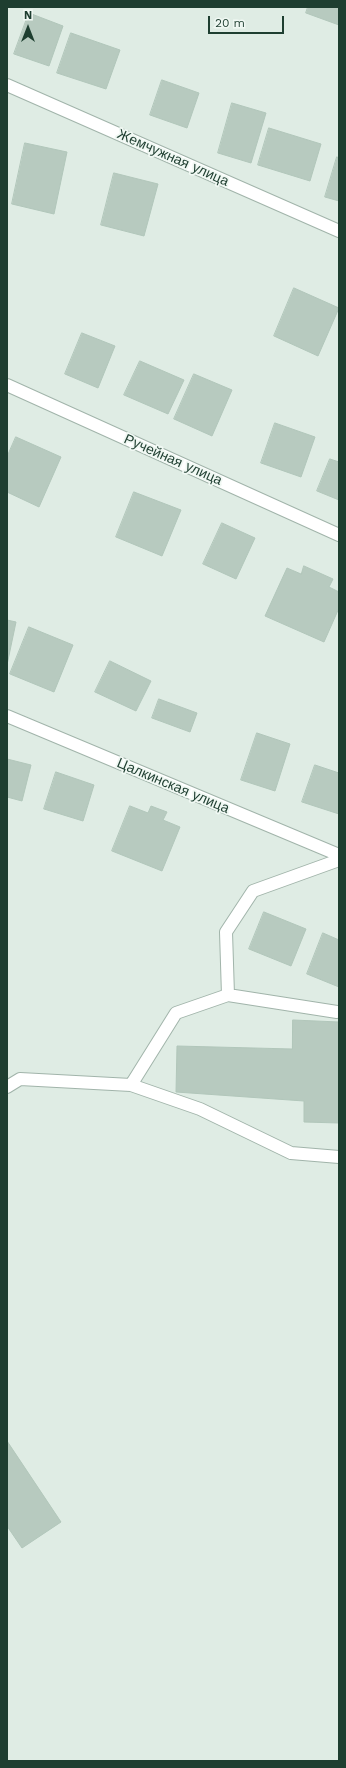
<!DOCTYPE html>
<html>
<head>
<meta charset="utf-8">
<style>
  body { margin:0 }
  #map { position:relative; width:346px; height:1768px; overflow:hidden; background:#dfece4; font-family:"Work Sans",sans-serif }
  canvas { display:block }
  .frame { position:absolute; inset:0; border:8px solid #1e3e30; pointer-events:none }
  .north { position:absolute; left:8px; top:8px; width:40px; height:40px; -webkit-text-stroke:3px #f0f8f3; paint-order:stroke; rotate:0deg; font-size:11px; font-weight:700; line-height:16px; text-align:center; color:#1e3e30 }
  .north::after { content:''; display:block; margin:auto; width:14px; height:18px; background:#1e3e30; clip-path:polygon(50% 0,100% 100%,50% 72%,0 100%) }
  .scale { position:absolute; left:208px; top:16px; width:76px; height:18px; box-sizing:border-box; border:2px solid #1e3e30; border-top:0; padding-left:5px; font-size:12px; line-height:14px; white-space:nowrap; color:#1e3e30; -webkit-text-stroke:3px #f0f8f3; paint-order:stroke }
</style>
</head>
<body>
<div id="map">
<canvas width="346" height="1768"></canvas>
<div class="frame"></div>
<div class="north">N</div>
<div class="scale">20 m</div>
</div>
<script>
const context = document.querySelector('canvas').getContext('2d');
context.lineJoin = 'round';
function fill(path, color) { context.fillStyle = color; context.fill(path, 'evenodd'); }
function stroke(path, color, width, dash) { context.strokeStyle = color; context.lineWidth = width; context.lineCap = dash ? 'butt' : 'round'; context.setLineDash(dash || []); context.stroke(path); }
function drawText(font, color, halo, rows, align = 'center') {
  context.font = font + ' "Work Sans",sans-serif'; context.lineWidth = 3.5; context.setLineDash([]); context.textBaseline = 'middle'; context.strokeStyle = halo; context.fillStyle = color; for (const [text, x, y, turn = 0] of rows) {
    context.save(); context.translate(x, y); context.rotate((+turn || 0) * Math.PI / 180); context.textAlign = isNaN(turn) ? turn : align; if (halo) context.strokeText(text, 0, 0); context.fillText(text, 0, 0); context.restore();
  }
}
const building = new Path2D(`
  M308 7H339V25L306 13Z
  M29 13 63 26 49 66 14 54Z
  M71 33 120 50 106 89 57 73Z
  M162 80 199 93 187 128 150 115Z
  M232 103 266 113 251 163 218 153Z
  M269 128 321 144 310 181 258 165Z
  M25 143 67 152 54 214 12 204Z
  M337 157 339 158V201L325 197Z
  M114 173 158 184 144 236 101 225Z
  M294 288 339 308 318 356 274 336Z
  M82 333 115 346 98 388 65 374Z
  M140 361 184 380 168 414 124 395Z
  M194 374 232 390 212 436 174 419Z
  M275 423 315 437 301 477 261 463Z
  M16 437 61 457 39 507 7 492V457Z
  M330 459 339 462V500L317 491Z
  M134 492 181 510 162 556 116 537Z
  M222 523 255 538 236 579 203 564Z
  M304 566 333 579 329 587 339 592V608L324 642 265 616 287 568 301 574Z
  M7 620 16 622 7 665Z
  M29 627 73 645 54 692 10 674Z
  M110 661 151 681 136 711 95 692Z
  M159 699 197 713 190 732 152 718Z
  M257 733 290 744 275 791 241 780Z
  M7 759 31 765 22 801 7 797Z
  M315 765 339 773V814L302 802Z
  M56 772 94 785 83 821 44 809Z
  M130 806 148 813 151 806 167 812 163 820 180 827 162 871 112 851Z
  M264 912 306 929 291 966 249 949Z
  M323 933 339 940V987L307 974Z
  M293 1020 339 1022V1123L304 1122V1101L176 1092 177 1046 292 1049Z
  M7 1441 61 1522 22 1548 7 1526Z`);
fill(building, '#b7cabf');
stroke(building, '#b1c6ba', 1);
const service = new Path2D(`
  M337 1012 228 995 226 932 253 891 339 860
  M131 1085 176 1013 228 995
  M7 1087 20 1079 131 1085 200 1109 291 1153 339 1157`);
const minor = new Path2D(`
  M7 85 339 231
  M7 385 339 535
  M7 716 339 855`);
stroke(service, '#a1b4aa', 14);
stroke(minor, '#a1b4aa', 14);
stroke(service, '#fff', 12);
stroke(minor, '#fff', 12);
drawText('14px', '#1e3e30', '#f0f8f3', [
  ["Жемчужная улица",173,158,24],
  ["Ручейная улица",173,460,24],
  ["Цалкинская улица",173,786,23]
]);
</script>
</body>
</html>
